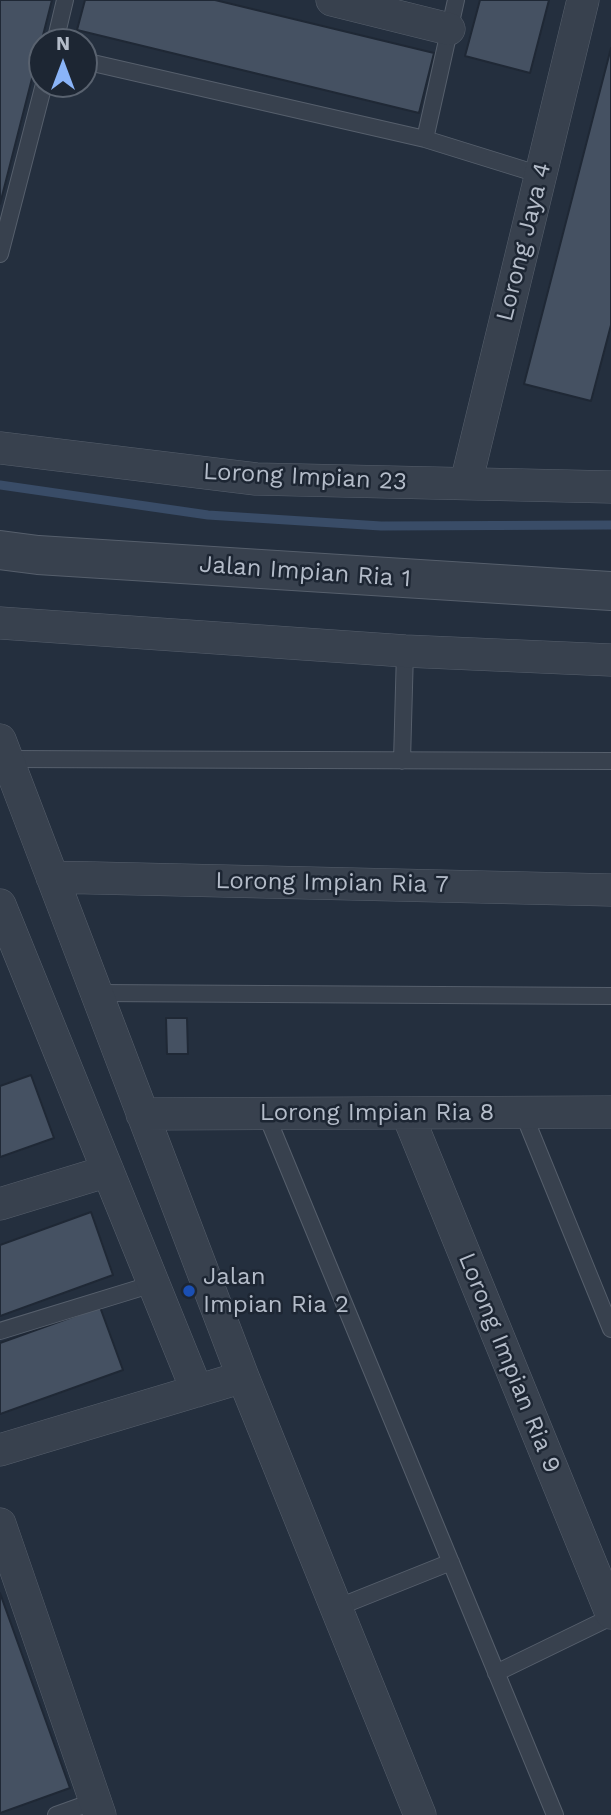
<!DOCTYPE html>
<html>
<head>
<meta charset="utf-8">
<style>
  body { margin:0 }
  #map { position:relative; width:611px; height:1815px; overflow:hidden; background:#242f3e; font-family:"Work Sans",sans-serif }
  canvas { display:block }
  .north { position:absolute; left:28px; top:28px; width:70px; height:70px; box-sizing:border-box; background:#1d2633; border:2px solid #59626f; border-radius:50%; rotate:0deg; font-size:19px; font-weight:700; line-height:28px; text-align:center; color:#b4bcc9 }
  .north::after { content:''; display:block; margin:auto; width:24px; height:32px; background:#8ab4f8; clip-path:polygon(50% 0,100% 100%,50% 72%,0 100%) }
</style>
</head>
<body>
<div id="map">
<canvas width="611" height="1815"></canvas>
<div class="north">N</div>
</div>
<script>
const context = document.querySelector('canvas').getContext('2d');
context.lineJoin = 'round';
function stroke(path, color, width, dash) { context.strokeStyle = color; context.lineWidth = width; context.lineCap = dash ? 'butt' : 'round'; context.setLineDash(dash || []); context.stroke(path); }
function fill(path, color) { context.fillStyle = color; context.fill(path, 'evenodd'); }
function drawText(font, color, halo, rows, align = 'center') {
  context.font = font + ' "Work Sans",sans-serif'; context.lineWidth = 5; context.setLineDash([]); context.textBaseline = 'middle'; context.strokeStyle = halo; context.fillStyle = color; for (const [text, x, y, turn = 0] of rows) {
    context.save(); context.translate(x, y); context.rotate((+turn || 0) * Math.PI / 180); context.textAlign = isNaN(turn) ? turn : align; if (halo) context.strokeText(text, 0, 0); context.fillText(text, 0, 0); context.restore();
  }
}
stroke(new Path2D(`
  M0 485 208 515 381 526 611 525`), '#394c67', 9);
const building = new Path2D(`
  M0 0H52L0 204Z
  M85 0H215L434 53 419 113 77 30Z
  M480 0H549L530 73 465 56Z
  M611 48V325L591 401 524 384Z
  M166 1018H187L188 1054H167Z
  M31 1075 54 1138 0 1157V1086Z
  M91 1212 113 1275 0 1316V1245Z
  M100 1307 123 1370 0 1414V1343Z
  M0 1593 70 1788 0 1813Z`);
fill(building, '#455162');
stroke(building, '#1f2835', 2);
const service = new Path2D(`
  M55 42 65 0
  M84 61 425 139 541 175
  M425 139 456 0
  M0 254 44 84
  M7 759 611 761
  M402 761 405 651
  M97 993 611 996
  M523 1113 611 1329
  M266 1114 555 1815
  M0 1331 153 1284
  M336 1608 451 1562
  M496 1673 611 1617
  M56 1815 95 1801`);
const minor = new Path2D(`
  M332 0 449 29
  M0 448 256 479 611 487
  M466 483 583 0
  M0 623 405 651 611 660
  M0 740 243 1377 420 1815
  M52 877 611 890
  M0 905 197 1391
  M407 1113 611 1613
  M142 1114 611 1112
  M0 1204 108 1171
  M0 1450 243 1377
  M0 1524 100 1815`);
const tertiary = new Path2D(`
  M0 550 38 555 611 591`);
stroke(service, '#565f6c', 18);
stroke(minor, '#565f6c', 33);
stroke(tertiary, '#565f6c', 40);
stroke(service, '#38414e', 16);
stroke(minor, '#38414e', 32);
stroke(tertiary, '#38414e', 38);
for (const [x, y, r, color] of [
  [189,1291,7,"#1a4fb4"]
]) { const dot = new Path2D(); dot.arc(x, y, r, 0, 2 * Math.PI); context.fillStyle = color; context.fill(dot); stroke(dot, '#1d2633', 2.5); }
drawText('24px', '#b4bcc9', '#1d2633', [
  ["Lorong Jaya 4",524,242,-76],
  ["Lorong Impian 23",305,477,3],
  ["Jalan Impian Ria 1",305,572,4],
  ["Lorong Impian Ria 7",332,883,1],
  ["Lorong Impian Ria 8",377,1113],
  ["Lorong Impian Ria 9",509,1363,68]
]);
drawText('24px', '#b4bcc9', '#1d2633', [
  ["Jalan",203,1277],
  ["Impian Ria 2",203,1305]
], 'left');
</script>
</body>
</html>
